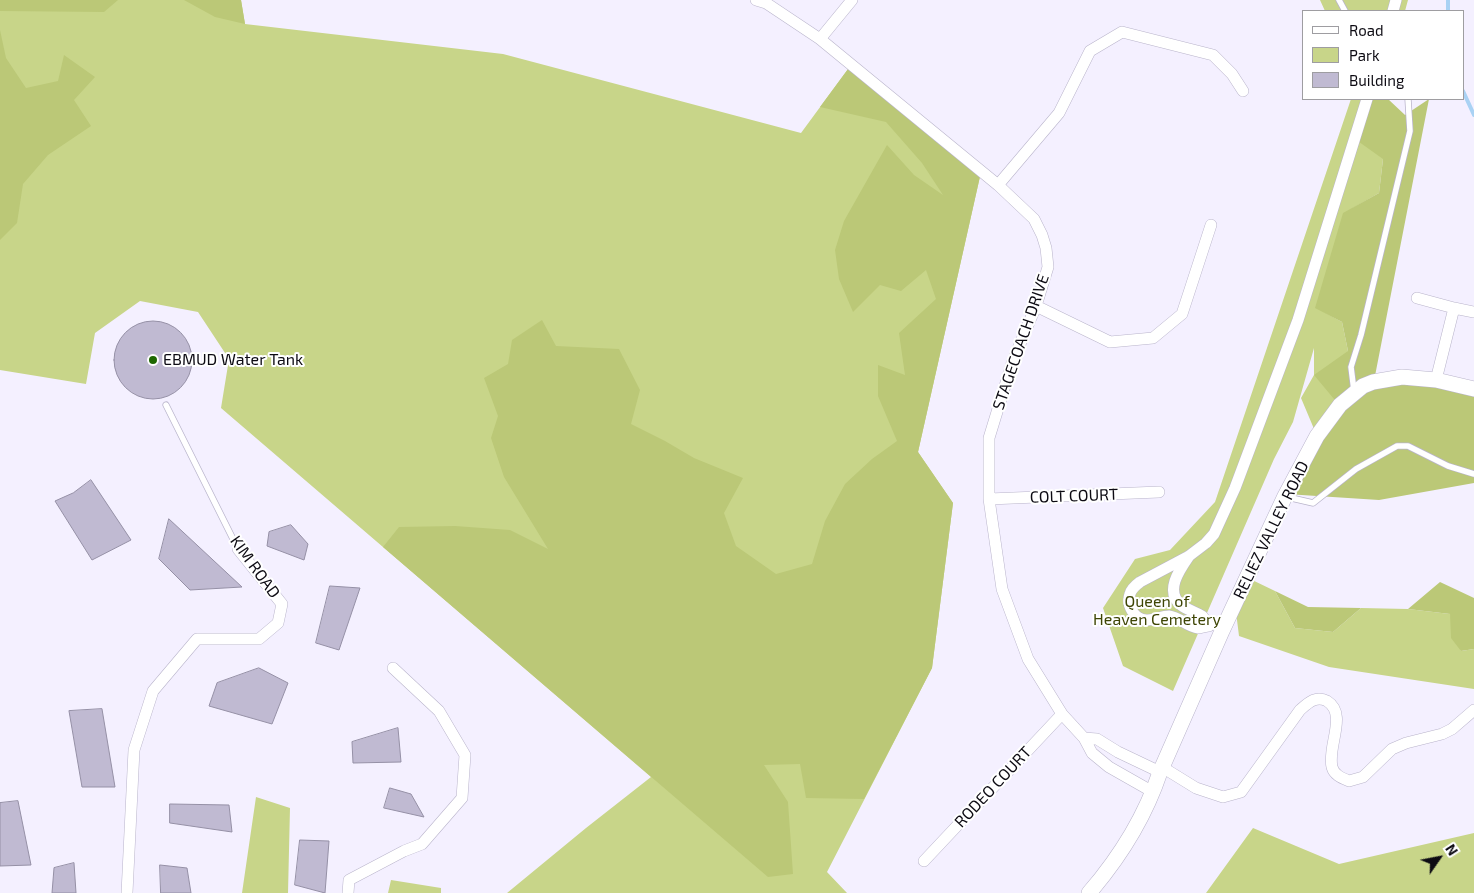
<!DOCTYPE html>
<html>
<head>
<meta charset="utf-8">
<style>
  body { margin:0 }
  #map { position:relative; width:1474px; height:893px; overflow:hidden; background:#f4f0ff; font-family:"Exo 2",sans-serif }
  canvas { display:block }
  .legend { position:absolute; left:1302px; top:10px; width:162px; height:90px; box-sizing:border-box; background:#fff; border:1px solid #9e9da1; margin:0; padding:6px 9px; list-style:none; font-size:15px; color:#0d0b13 }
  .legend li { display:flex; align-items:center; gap:10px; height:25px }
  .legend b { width:25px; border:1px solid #9e9da1 }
  .north { position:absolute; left:1414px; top:833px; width:50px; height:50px; -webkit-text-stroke:4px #fff; paint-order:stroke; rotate:57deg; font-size:14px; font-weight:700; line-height:20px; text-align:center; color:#0d0b13 }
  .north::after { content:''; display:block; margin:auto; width:18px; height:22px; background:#0d0b13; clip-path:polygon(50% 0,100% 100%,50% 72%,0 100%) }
</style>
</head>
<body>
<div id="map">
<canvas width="1474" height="893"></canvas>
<ul class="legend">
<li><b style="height:6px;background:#fff"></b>Road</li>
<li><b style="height:14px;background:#c8d589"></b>Park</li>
<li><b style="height:14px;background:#c0bad2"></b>Building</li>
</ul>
<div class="north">N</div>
</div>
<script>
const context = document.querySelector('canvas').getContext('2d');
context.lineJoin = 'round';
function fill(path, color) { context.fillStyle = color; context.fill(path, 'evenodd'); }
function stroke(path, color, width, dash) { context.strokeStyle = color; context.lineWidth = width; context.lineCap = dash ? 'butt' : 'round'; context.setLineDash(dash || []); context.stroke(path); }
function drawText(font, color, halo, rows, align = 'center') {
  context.font = font + ' "Exo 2",sans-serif'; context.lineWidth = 4; context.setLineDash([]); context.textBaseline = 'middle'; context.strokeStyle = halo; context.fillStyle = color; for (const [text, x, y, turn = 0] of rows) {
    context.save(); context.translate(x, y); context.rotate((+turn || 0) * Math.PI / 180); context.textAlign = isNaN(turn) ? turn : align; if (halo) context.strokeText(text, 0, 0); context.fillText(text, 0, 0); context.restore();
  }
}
fill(new Path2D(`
  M0 0H241L245 24 503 54 801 133 851 65 981 172 918 452 953 503 932 668 827 872 847 893H507L586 828 651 777 221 408 229 359 198 312 140 301 95 333 86 384 0 370Z
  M1320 0H1408L1405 11H1325Z
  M1351 99H1383V159L1379 193 1353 208 1324 312 1342 322 1348 351 1340 405 1317 436 1301 398 1314 375V348L1293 422 1274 459 1173 691 1123 666 1103 608 1135 559 1170 550 1215 502Z
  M1248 578 1275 591 1295 628 1333 632 1361 608 1408 609 1450 614 1461 651 1474 649V689L1329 667 1239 636 1235 604Z
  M256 797 290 808 288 893H242Z
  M1253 828 1339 864 1474 833V893H1206Z
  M391 880 441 888V893H388Z`), '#c8d589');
fill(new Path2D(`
  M0 0H118L104 12 0 11Z
  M184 0H241L245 24 215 17Z
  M0 30 6 58 26 88 58 81 64 55 95 77 74 100 91 126 48 155 23 184 17 223 0 240Z
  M851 65 981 172 918 452 953 503 932 668 864 799 806 798 800 764 764 765 788 802 793 874 768 877 383 547 399 527 455 526 510 530 548 549 504 477 491 438 498 416 484 378 508 364 512 340 542 320 556 346 619 349 640 390 631 424 665 441 694 458 743 478 724 513 736 546 776 574 812 564 825 521 845 484 872 459 897 441 878 396V365L905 375 899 333 936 299 926 270 901 291 880 285 853 312 839 279 835 250 844 221 887 145 914 175 943 195 922 163 886 122 820 107Z
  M1367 99H1388L1405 115 1429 99 1374 381 1474 389V483L1379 500 1286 494 1339 405 1314 375 1348 351 1342 322 1315 308 1343 213 1379 193 1383 159 1355 139Z
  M1440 582 1474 598V649L1461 651 1451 638 1450 614 1408 609Z
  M1275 591 1308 607 1361 608 1333 632 1295 628Z`), '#bbc877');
stroke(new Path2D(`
  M1448 11V0
  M1463 91 1474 115`), '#a9d2f4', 4);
const building = new Path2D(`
  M114 360a39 39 0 1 1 78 0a39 39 0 1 1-78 0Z
  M91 480 131 540 92 560 55 501 73 493Z
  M169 519 242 587 190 590 159 559Z
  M291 525 308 544 304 560 267 546 269 532Z
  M330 586 360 588 339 650 316 643Z
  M259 668 288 683 272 724 209 706 217 683Z
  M102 709 115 787H82L69 711Z
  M398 728 401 762 353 763 352 742Z
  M390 788 411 794 424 817 384 808Z
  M18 801 31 865 0 866V803Z
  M170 804 229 805 232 832 170 823Z
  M300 840 329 841 325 893 295 885Z
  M74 863 76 893H52L54 868Z
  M160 865 187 868 191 893H161Z`);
fill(building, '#c0bad2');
stroke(building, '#9590a6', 1);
const service = new Path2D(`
  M1339 0 1345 11
  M1354 391 1351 367 1361 335 1410 131 1408 99
  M166 405 238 549
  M1287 497 1313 503 1356 469 1397 446H1408L1448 466 1474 474`);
const minor = new Path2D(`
  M756 0 766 3 820 39 998 185 1034 219 1042 235 1046 248 1048 267 1036 306 1012 363 989 438V499L1002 589 1028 659 1062 714 1084 738
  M1393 11 1396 0
  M820 39 852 0
  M998 185 1059 113 1090 51 1122 32 1213 55 1232 74 1243 91
  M1417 298 1454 308
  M1036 306 1110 342 1153 338 1182 314 1211 225
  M1436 380 1454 308 1474 312
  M989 499 1159 492
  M1189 556C1180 569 1164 591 1181 605 1187 610 1196 612 1202 616 1205 619 1207 623 1209 626 1206 626 1201 628 1198 628 1188 627 1179 617 1169 616 1161 616 1154 621 1146 620 1134 619 1126 605 1130 594 1131 589 1136 585 1140 582L1189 556 1206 543 1214 534 1235 488 1298 320 1367 99
  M1162 767 1196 788 1223 797 1241 792 1300 710C1308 703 1316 695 1327 701 1348 714 1327 746 1332 767 1334 775 1342 778 1349 781L1363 777 1392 749 1406 743 1442 734 1452 729 1474 710
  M1153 792 1109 767 1092 753 1084 738 1097 739 1118 752 1160 772
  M924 861 1062 714
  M127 893 134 750 153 691 197 639H259L278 623 282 604 238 549
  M348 893 349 880 404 851 422 844 462 798 465 755 439 711 393 668`);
const secondary = new Path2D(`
  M1089 893C1120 857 1145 817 1160 772L1222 631 1285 496 1317 436 1340 405 1363 386 1373 382 1402 377 1436 380 1474 389`);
stroke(service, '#b9b4cb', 7);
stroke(minor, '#b9b4cb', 12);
stroke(secondary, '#b9b4cb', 16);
stroke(service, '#fff', 5.5);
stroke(minor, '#fff', 11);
stroke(secondary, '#fff', 15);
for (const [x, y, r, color] of [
  [153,360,5,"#1d6701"]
]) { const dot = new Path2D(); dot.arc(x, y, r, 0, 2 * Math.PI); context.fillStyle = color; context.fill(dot); stroke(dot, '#fff', 2); }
drawText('16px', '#0d0b13', '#fff', [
  ["STAGECOACH DRIVE",1021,342,-71],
  ["COLT COURT",1074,496,-2],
  ["RELIEZ VALLEY ROAD",1271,530,-64],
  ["KIM ROAD",255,567,54],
  ["RODEO COURT",993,787,-47]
]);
drawText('16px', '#0d0b13', '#fff', [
  ["EBMUD Water Tank",163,360]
], 'left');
drawText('16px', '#3e4504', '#fff', [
  ["Queen of",1157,602],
  ["Heaven Cemetery",1157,620]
]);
</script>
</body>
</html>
